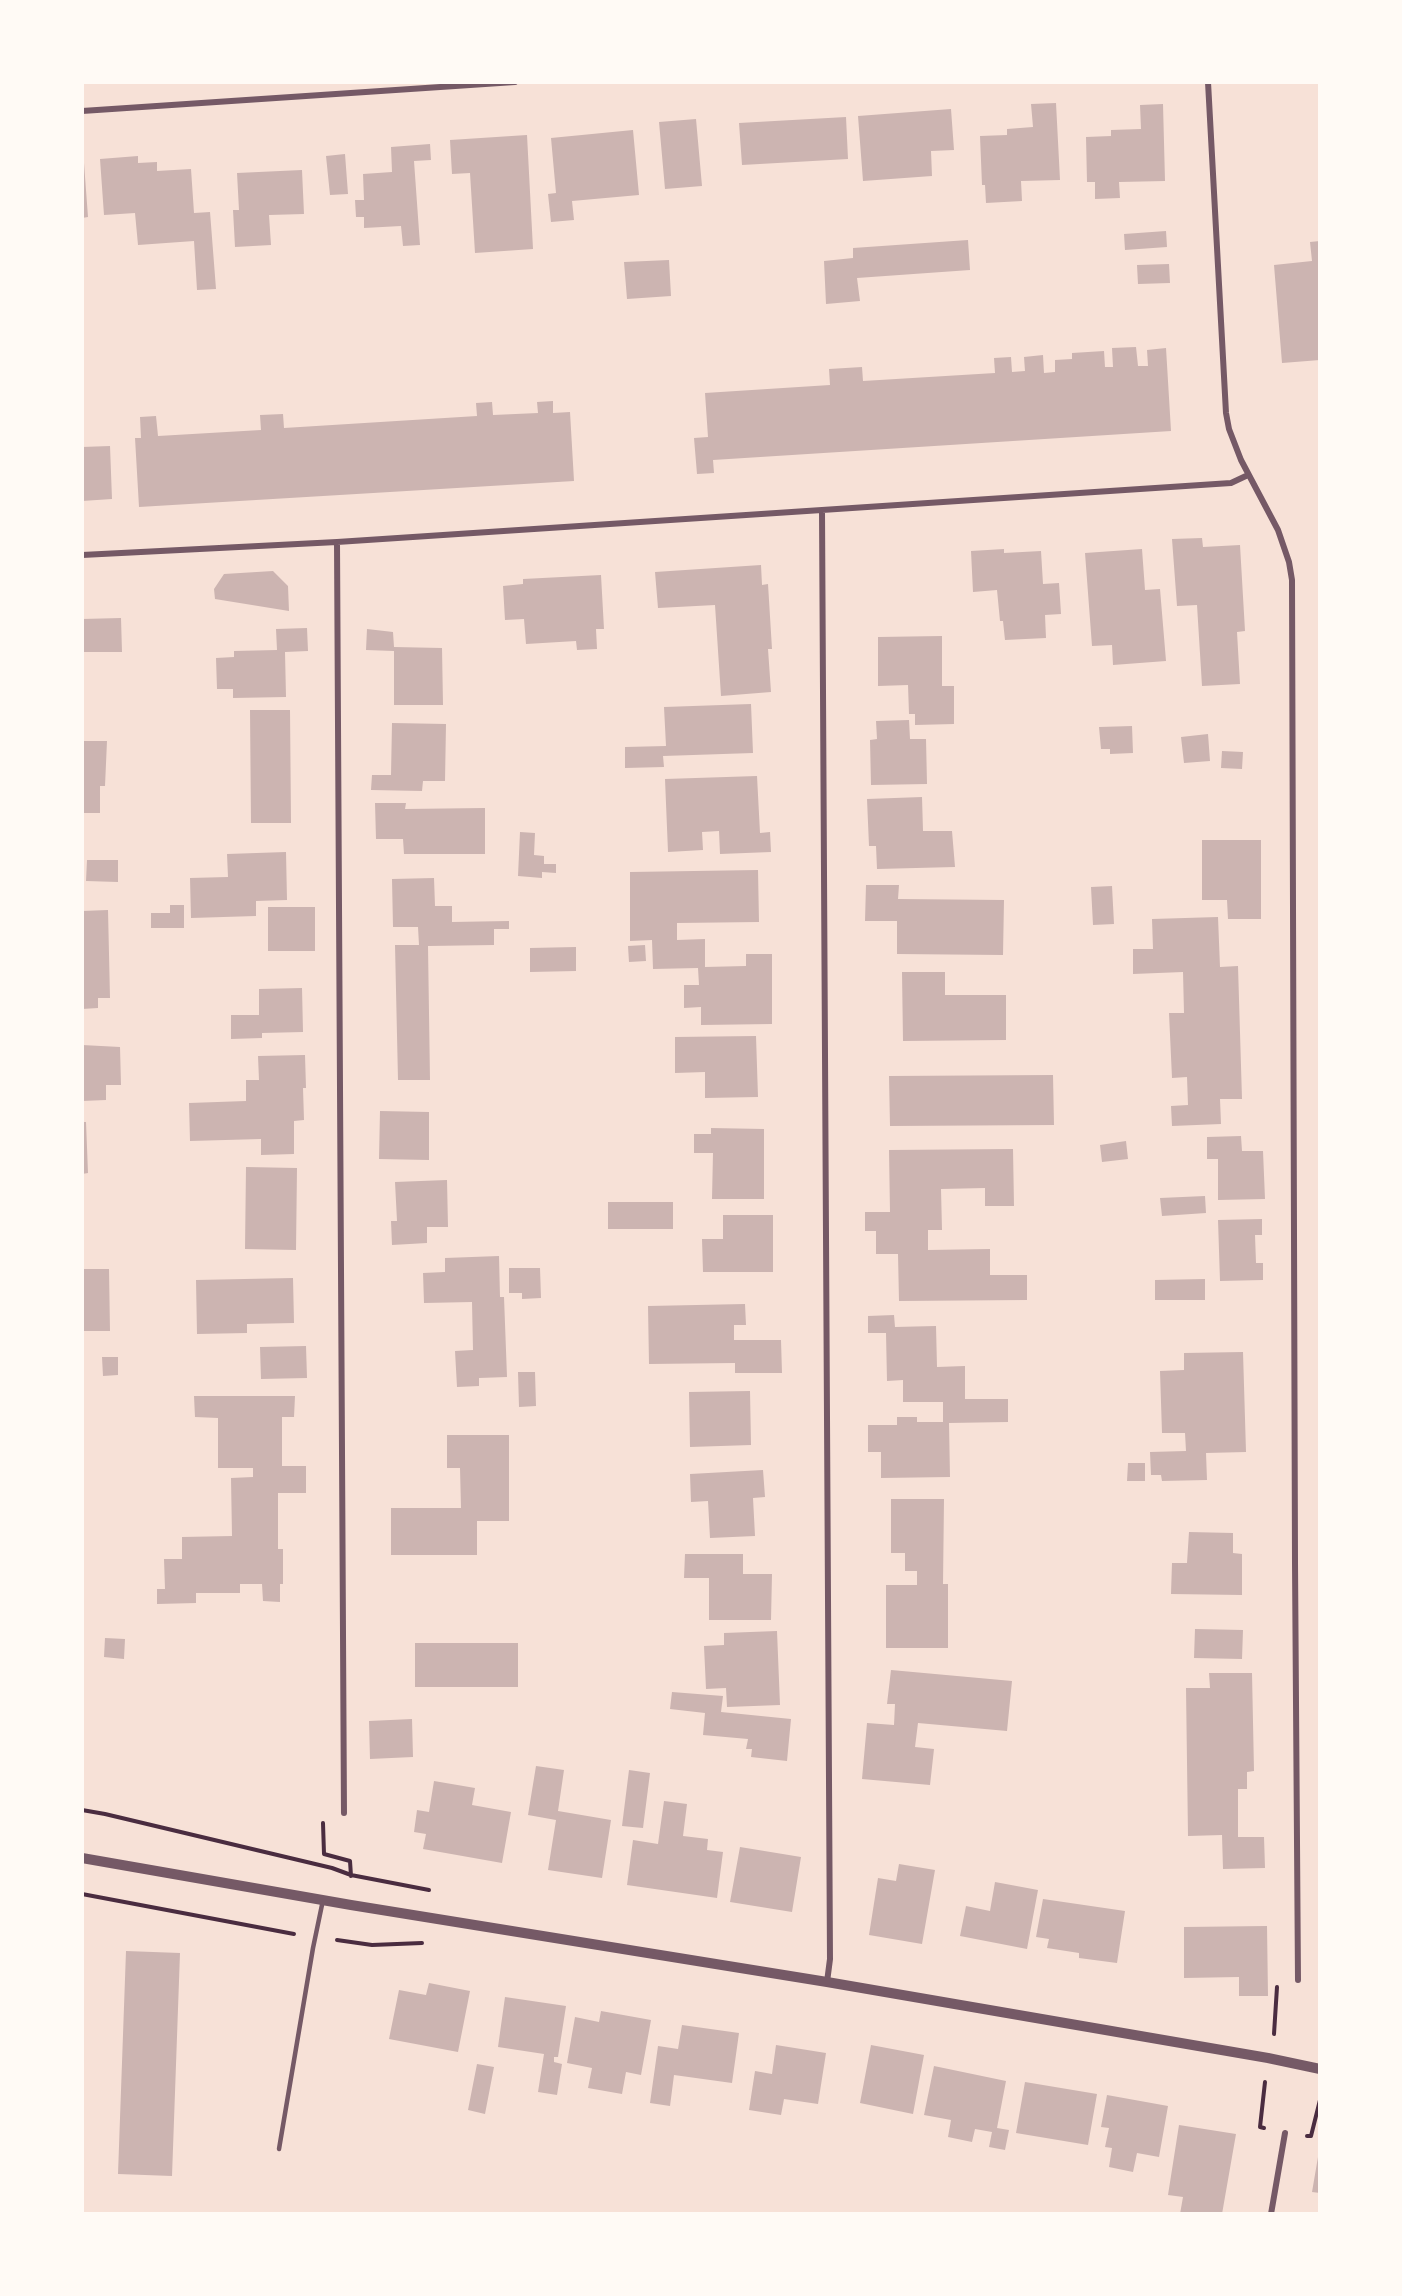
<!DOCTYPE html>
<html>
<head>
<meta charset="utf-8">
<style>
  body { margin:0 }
  #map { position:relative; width:1402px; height:2296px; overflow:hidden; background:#f7e1d7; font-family:Karla,sans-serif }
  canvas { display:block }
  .frame { position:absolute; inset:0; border:84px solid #fffaf5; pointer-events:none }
</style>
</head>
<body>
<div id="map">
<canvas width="1402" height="2296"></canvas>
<div class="frame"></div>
</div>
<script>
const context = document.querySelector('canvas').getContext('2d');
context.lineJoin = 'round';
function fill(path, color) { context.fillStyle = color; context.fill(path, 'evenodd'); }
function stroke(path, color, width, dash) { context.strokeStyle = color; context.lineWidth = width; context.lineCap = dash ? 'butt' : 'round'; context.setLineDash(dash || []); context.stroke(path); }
fill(new Path2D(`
  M1056 103 1060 180 1021 181 1022 201 986 203 985 185H982L980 136 1007 135V129L1033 127 1031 104Z
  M1163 104 1165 181 1119 182 1120 198 1095 199V182H1087L1086 137 1111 136V130L1141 129 1140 105Z
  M951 109 954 150 931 151 932 176 863 181 858 116Z
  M846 117 848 159 742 165 739 123Z
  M696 119 702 186 665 189 659 122Z
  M633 130 639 195 572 201 574 220 551 222 548 194 556 193 551 138Z
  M527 135 533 249 475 253 470 173 452 174 450 140Z
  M430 144 431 160 414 161 420 245 403 246 401 226 364 228V217H356L355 200H364L363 174 392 172 391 147Z
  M345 154 348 194 330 195 326 156Z
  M138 156V163L157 162V171L191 169 194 213 210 212 216 289 197 290 194 241 138 245 135 213 104 215 100 159Z
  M82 163H84L88 217 82 218Z
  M302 170 304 214 269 215 271 245 235 247 233 210H239L237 173Z
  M1166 231 1167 247 1125 250 1124 234Z
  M968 240 970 270 857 278 860 301 826 304 824 261 853 258V248Z
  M1320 241V360L1282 363 1274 265 1312 261 1310 242Z
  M669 260 671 296 627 299 624 262Z
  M1169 264 1170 283 1138 284 1137 265Z
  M1136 347 1138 366H1148L1147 350 1166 348 1171 431 713 460 714 473 697 474 694 438 708 437 705 393 830 385 829 369 862 367 863 381 995 373 994 358 1011 357 1012 372 1025 371 1024 357 1043 355 1044 373 1055 372V360L1072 359V353L1104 351 1105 367H1113L1112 348Z
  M553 401V413L570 412 574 481 139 507 135 438H141L140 417 156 416 158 436 261 430 260 415 283 414 284 428 477 416 476 403 492 402 493 415 538 413 537 402Z
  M110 446 112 499 82 501V447Z
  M1202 538 1203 547 1240 545 1245 631 1237 632 1240 684 1202 686 1197 605 1177 606 1172 539Z
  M1004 549V553L1041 551 1043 584 1059 583 1061 614 1045 615 1046 638 1005 640 1003 621H1000L997 590 973 592 971 551Z
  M1142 549 1145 590 1160 589 1166 661 1113 665 1112 645 1092 646 1085 553Z
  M761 565 762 585 768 584 772 649H768L771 692 721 696 715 605 658 608 655 572Z
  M273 571 288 586 289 611 215 599 214 589 224 574Z
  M601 575 604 629H596L597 649 577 650 576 641 526 644 524 619 505 620 503 586 523 584V579Z
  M121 618 122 652H82V619Z
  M307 628 308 651 285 652 286 697 233 698V689H217L216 658 234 657V651L277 650 276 629Z
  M367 629 393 632 394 647 442 648 443 705H394V651L366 650Z
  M942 636V686H954V724L915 725V714H909L908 685 878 686V637Z
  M751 704 753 753 663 756 664 767 625 768V747L666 746 664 707Z
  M250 710H290L291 823H251Z
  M909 720 910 739H926L927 784 871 785 870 740 877 739 876 721Z
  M392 723 446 724 445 781H423L422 791 371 790 372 775H391Z
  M1132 726 1133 753 1110 754V749H1101L1099 727Z
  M1208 734 1210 761 1184 763 1181 737Z
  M82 741H107L105 786H100V813H82Z
  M1222 751 1243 752 1242 769 1221 768Z
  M757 776 760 833 770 832 771 852 720 854 719 831 702 832 703 850 668 852 665 779Z
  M922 797 923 831H952L955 867 877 869 876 846H869L867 799Z
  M375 803H406L405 809 485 808V854H404L403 839H376Z
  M520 832 535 833 534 855 544 856V864H556V873L542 872V878L518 876Z
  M1202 840H1261V919H1228L1227 900H1202Z
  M286 852 287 900 256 901V916L191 918 190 878 228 877 227 854Z
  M87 860H118V882L86 881Z
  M758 870 759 922 677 923V940L705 939V967L746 966V954H772V1024L701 1025V1007L684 1008V985H699L698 968 653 969 652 940 630 941V872Z
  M434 878 435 906H452V922L509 921V929H494V945L428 946 430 1080H398L395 945H419L418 927H393L392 879Z
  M866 885H899L898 899 1004 900 1003 955 897 954V921H865Z
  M1112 886 1114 924 1093 925 1091 887Z
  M170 905H184V928H151V913H170Z
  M268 907H315V951H268Z
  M108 910 110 998H98V1008L82 1009V911Z
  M1218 917 1220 967 1238 966 1242 1099H1220L1221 1124 1172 1126 1171 1106 1188 1105 1187 1077 1172 1078 1169 1013H1184L1183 972 1133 974V949H1153L1152 919Z
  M645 945 646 961 629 962 628 946Z
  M576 947V971L530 972V948Z
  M902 972H945V995H1006V1040L903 1041Z
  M302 988 303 1032 262 1033V1038L231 1039V1015H259V989Z
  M756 1036 758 1097 705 1098V1072L675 1073V1037Z
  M82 1045 120 1047 121 1085H106V1100L82 1101Z
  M305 1055 306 1088H303L304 1120 294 1121V1154L261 1155V1139L190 1141 189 1103 246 1101V1080H259L258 1056Z
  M1053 1075 1054 1125 890 1126 889 1076Z
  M380 1111 429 1112V1160L379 1159Z
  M82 1122H86L88 1173 82 1174Z
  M711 1128 764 1129V1199H712L713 1153H694V1134H711Z
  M1241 1136 1242 1151H1263L1265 1199 1218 1200V1159H1207V1137Z
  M1126 1141 1128 1159 1102 1162 1100 1145Z
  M1013 1149 1014 1206H985V1188L941 1189 942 1230H928V1250L990 1249V1275H1027V1300L899 1301 898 1254H876V1231H865V1212H890L889 1150Z
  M246 1167 297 1168 296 1250 245 1249Z
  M447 1180 448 1227H427V1243L392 1245 391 1221H397L395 1182Z
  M1205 1196 1206 1213 1162 1216 1160 1198Z
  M608 1202H673V1229H608Z
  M723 1215H773V1272H703L702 1239H723Z
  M1262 1219V1235H1255L1256 1263H1263V1280L1220 1281 1218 1220Z
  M499 1256 500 1297H504L507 1377 479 1378V1386L457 1387 455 1351 473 1350 472 1302 424 1303 423 1273 445 1272V1258Z
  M509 1268H540L541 1298 522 1299V1293H509Z
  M82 1269H109L110 1331H82Z
  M293 1278 294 1323 247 1324V1333L197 1334 196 1280Z
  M1205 1279V1300H1155V1280Z
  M745 1304 746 1325H734V1340H781L782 1373H735V1363L649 1364 648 1306Z
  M894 1315 895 1327 936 1326 937 1367 965 1366V1399H1008V1422L949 1423 950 1477 881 1478V1452H868V1425H897V1417H917V1422H943V1402H903V1380L887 1381 886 1333H868V1316Z
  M306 1346 307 1378 261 1379 260 1347Z
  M1243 1352 1246 1452 1206 1453 1207 1480 1162 1481 1161 1475H1151L1150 1452 1186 1451 1185 1433H1162L1160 1371 1184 1370V1353Z
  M102 1357H118V1375L103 1376Z
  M518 1372H535L536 1406 519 1407Z
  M750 1391 751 1445 690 1447 689 1392Z
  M194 1396H295L294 1417H282V1466H306V1493H278V1549H283V1584H280V1602L263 1601 262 1584H240V1593H196V1603L157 1604V1589H165L164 1559H182V1537L232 1536 231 1478 253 1477V1468H218V1418L195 1417Z
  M447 1435H509V1521H477V1555H391V1508H461L460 1468H447Z
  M1128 1463H1145V1481H1127Z
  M763 1470 765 1497 753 1498 755 1536 710 1538 708 1501 691 1502 690 1474Z
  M891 1499H944L943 1584H948V1648H886V1585H917V1571H905V1553H891Z
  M1189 1532 1233 1533V1553L1242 1554V1595L1171 1594 1172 1563H1187Z
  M685 1554H743V1574H772L771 1620H709V1578H684Z
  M1195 1629 1243 1630 1242 1659 1194 1658Z
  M777 1631 780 1705 727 1707 726 1688 706 1689 704 1646 724 1645V1633Z
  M105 1638 125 1639 124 1659 104 1657Z
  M415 1643H518V1687H415Z
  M891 1670 1012 1681 1007 1731 918 1723 915 1747 934 1749 930 1785 862 1779 867 1723 894 1725 895 1704H887Z
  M1209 1673H1252L1254 1771 1247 1772V1789H1238V1837H1264L1265 1868 1223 1869 1222 1835 1188 1836 1186 1688H1210Z
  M672 1692 723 1696 721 1712 791 1719 787 1761 751 1757 752 1749H746L748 1739 703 1735 705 1713 670 1709Z
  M412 1719 413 1757 370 1759 369 1721Z
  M536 1766 564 1770 558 1811 611 1820 602 1878 548 1870 556 1820 528 1815Z
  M629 1770 650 1773 643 1828 622 1826Z
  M434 1781 475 1788 472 1805 511 1812 502 1863 423 1849 426 1834 414 1832 417 1810 429 1812Z
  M664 1801 687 1804 683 1836 708 1839 707 1850 723 1852 717 1898 627 1885 633 1840 658 1844Z
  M740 1847 801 1857 792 1912 730 1902Z
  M899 1864 935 1870 922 1944 869 1935 878 1878 896 1881Z
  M995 1882 1038 1890 1027 1949 960 1936 966 1906 990 1911Z
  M1043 1899 1125 1911 1117 1963 1079 1958V1953L1047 1948 1049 1939 1036 1937Z
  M1267 1926 1268 1996H1239V1977L1184 1978V1927Z
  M126 1951 180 1953 172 2176 118 2174Z
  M429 1983 470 1991 458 2052 389 2039 399 1990 426 1995Z
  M505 1997 566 2006 558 2057H554V2062L562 2064 557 2095 538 2092 544 2054 498 2047Z
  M601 2011 651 2020 641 2075 626 2072 622 2094 588 2088 592 2068 567 2063 575 2017 599 2022Z
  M682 2025 739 2033 732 2083 674 2075 670 2106 650 2103 658 2046 678 2049Z
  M776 2045 826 2053 818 2104 784 2099 781 2115 749 2110 755 2071 772 2074Z
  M871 2045 924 2055 913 2114 860 2103Z
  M477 2064 494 2067 485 2114 468 2110Z
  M934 2066 1006 2081 997 2128 1009 2130 1005 2150 989 2147 992 2132 975 2129 972 2142 948 2137 951 2120 924 2115Z
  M1025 2082 1097 2094 1088 2145 1016 2133Z
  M1107 2095 1168 2106 1159 2157 1137 2153 1133 2172 1109 2167 1112 2148 1105 2147 1109 2128 1101 2127Z
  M1179 2125 1236 2134 1222 2214H1180L1183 2197 1168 2195Z
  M1318 2157H1320V2193L1312 2192Z`), '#ccb4b1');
stroke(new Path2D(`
  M82 1810 105 1814 332 1868 351 1875 429 1890
  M323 1823 324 1854 350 1861 351 1876
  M82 1894 294 1934
  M337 1940 372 1945 422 1943
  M1274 2034 1277 1987
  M1264 2128 1260 2127 1265 2082
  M1307 2136H1311L1320 2100`), '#4a2c40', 4);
stroke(new Path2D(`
  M279 2149 313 1948 323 1900`), '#755966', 4.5);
stroke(new Path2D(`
  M1208 82 1226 413 1229 429 1241 460 1278 530 1289 562 1292 580 1295 1563 1298 1980
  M82 111 515 82
  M822 510 830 1959 827 1982
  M337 542 344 1813
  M82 555 337 542 1231 483 1248 475
  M1271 2214 1285 2133`), '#755966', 6);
stroke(new Path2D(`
  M82 1858 351 1905 827 1982 1268 2058 1320 2069`), '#755966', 10);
</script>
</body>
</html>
